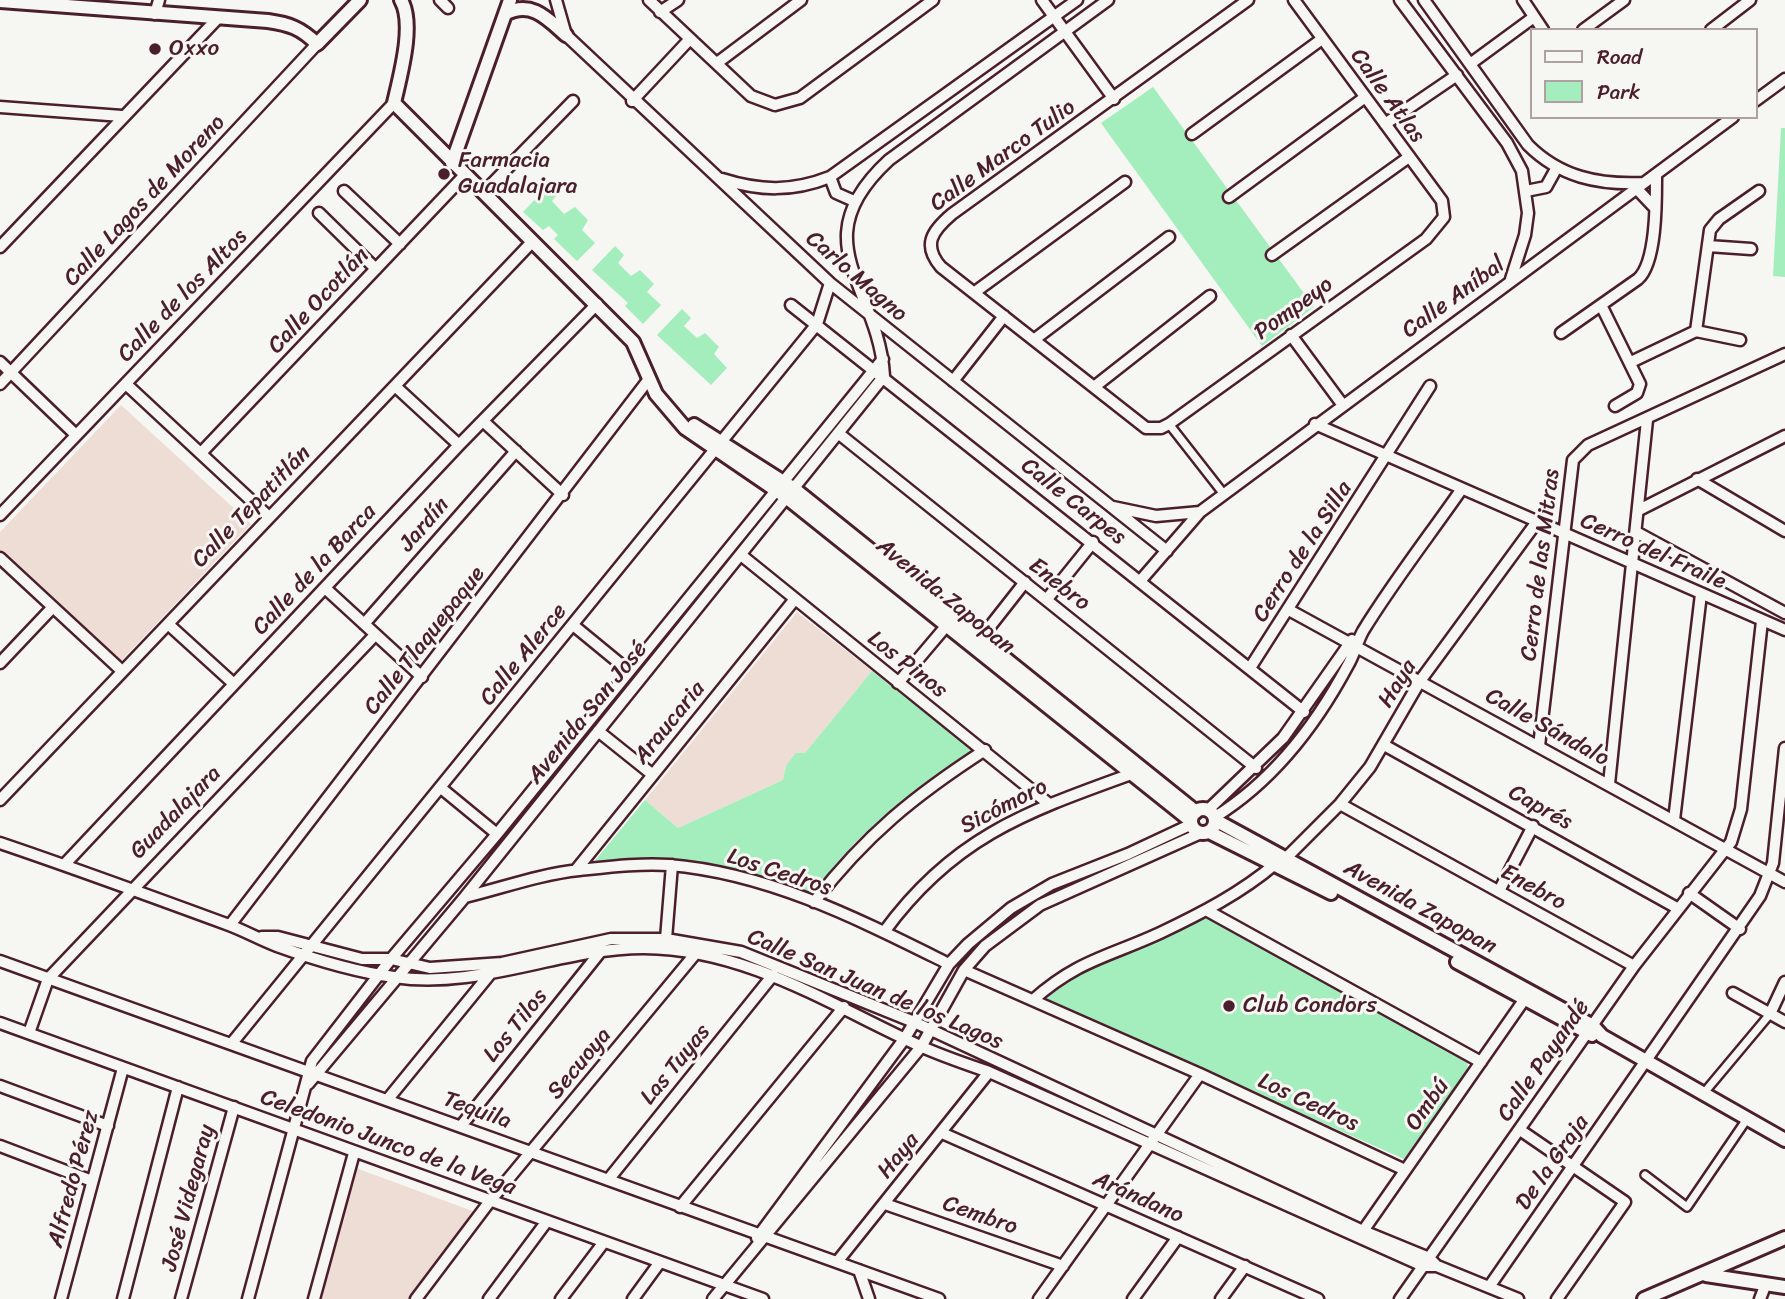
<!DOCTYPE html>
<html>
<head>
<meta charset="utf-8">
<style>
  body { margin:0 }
  #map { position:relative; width:1785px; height:1299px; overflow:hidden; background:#f6f6f2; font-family:Sriracha,sans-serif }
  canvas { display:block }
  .legend { position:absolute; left:1530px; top:28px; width:228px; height:91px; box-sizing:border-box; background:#f6f6f2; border:2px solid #b1a0a2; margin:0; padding:9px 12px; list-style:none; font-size:21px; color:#4a1f2b }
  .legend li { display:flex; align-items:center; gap:14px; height:35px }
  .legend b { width:35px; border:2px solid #b1a0a2 }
</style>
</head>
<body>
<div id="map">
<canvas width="1785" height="1299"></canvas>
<ul class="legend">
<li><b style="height:9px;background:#f6f6f2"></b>Road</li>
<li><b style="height:19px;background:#a4edbc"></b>Park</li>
</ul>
</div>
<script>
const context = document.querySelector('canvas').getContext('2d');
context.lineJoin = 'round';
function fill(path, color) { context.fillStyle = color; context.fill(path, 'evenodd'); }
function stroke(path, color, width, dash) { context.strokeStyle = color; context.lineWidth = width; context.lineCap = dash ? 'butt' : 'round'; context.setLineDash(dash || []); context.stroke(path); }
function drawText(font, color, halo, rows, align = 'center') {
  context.font = font + ' Sriracha,sans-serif'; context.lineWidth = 6; context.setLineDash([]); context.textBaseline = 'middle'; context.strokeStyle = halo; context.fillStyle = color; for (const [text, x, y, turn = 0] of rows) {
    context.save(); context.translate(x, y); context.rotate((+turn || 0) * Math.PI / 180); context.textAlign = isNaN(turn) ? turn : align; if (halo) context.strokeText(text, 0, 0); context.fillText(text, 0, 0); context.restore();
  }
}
fill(new Path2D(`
  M121 405 251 524 119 663 0 552V532Z
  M797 612 872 671 805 753 786 766 783 780 678 828 645 800Z
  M356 1168 475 1212 410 1299H319Z`), '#edddd5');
fill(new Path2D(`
  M1153 87 1314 307 1262 346 1101 123Z
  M1781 128H1785V277L1773 276Z
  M547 187 559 192 552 201 564 214 575 207 588 220 582 230 595 243 577 261 554 239 558 235 549 226 543 230 523 212Z
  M615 246 624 255 618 263 631 276 640 270 654 284 647 292 661 305 643 324 625 306 628 303 592 270Z
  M682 309 691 318 684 326 697 338 705 333 719 347 714 354 727 368 711 385 657 335Z
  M872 671 974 751C913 792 852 833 812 897L756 877 668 859 593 863 645 800 678 828 783 780 786 766 796 753H805Z
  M1207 918 1468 1060 1467 1071 1404 1159 1045 1000 1076 975Z`), '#a4edbc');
const pedestrian = new Path2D(`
  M1169 424 1223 493
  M1703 1094 1770 1014
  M1645 1175 1687 1207 1747 1119`);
const minor = new Path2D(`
  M440 0 448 8
  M556 0 566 35 830 283 1167 551
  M649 0 751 96 775 105 800 98 933 0
  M1042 0 1114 99
  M1248 0 952 214C932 231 922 245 941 267L1146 428H1161L1169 424 1426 239 1444 217 1442 201 1294 0
  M1400 0 1507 143 1522 171 1528 213 1525 235 1511 279
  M1424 0 1528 145C1560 177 1598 185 1643 183
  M1523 0 1543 30
  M660 12 678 0
  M155 14 159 0
  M1583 30 1624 0
  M1711 30 1750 0
  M717 63 801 0
  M1470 64 1534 17
  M632 101 689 40
  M1755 101 1785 79
  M0 107 122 116
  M1385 124 1457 75
  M1192 134 1322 39
  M830 177 836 193 854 201
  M722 179C760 191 792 192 830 177L1077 0
  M1636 188 1655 208
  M344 191 400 244
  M1526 191 1546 187 1556 169
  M483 193 573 101
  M1229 197 1364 98
  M319 213 376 269
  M1708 246 1751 249
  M0 247 218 18
  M1272 255 1409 157
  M975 292 1125 182
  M791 305 1304 712
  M1601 305 1640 384 1637 393 1615 406
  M1696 331 1710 230 1719 219 1759 191
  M1561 333 1638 279C1657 262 1656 199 1656 174
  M1291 335 1342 404
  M1035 339 1169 237
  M0 362 76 435
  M1631 362 1696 331 1740 340
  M953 381 1004 316
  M0 384 317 44
  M126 384 269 517
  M395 386 459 445
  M1094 387 1210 296
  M483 421 563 495
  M1315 424 1785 630
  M838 433 1256 768
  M201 453 464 176
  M1697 479 1785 531
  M1113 507 1156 516 1200 512 1733 117
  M1639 510 1785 436
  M0 515 394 103
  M1636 532 1785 613
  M741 555 1049 804
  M0 558 122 671
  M1141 580 1200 512
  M325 588 422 677
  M1047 599 1093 542
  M1289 610 1785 882
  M168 624 234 684
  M364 624 516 451
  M573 625 629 671
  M981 638 1025 582
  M0 663 53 607
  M1250 668 1430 386
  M898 683 947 625
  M598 731 653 775
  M1384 745 1677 908
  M1539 746 1573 460 1588 445 1785 354
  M1609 784 1647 420
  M441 788 497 834
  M0 800 532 242
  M1340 804 1634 966
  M1208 810 1283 738 1352 640
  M1215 817C1273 781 1316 725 1348 665 1354 655 1357 642 1363 631 1393 582 1429 536 1461 490
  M1674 820 1701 594
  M0 843C77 869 153 897 229 925 245 931 261 940 277 946 313 959 356 972 394 977 479 990 560 948 644 948 747 949 830 1005 920 1046 942 1056 966 1064 989 1072L1423 1266H1437L1518 1299
  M1286 858 1340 804 1370 767 1420 681 1536 523
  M64 865 459 445 597 304
  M576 870 795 599
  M1499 891 1533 826
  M1689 893 1740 929
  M465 897C502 888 541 874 579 870 608 867 640 863 669 865 769 873 860 920 949 964
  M814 902C866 835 914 796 985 750
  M1206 910 1481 1062
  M230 925 649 379
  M884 932C953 837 1026 812 1131 774
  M262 937H278L362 959H391L430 968 502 963 611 939H666L741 952 914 1022 1363 1231 1429 1258 1437 1266
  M666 939 672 865
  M0 961 939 1299
  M964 970 1200 1074 1405 1170
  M1733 993 1785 1022
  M1033 1000C1078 960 1108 957 1160 933 1200 914 1241 893 1275 864
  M1770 1014 1785 982
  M0 1023 763 1299
  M29 1033 48 979 375 635
  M232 1043 817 324 830 283
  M308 1084 464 898 884 376C879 286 800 242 889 160L1108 0
  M0 1086 108 1126
  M388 1099 490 974
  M461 1126 601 951
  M1520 1130 1625 1202 1557 1299
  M942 1133 1318 1299
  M0 1146 92 1181
  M608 1180 773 975
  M885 1204 1063 1266
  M680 1207 844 1007
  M1363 1231 1524 1000
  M757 1238 905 1038 949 964 968 944 1011 908 1052 884 1128 854 1192 824
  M837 1262 989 1072
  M859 1270 869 1299
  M1489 1287 1760 896 1773 863 1785 748
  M61 1299 123 1068
  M123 1299 178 1087
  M181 1299 234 1107
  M248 1299 312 1061 391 959 497 834 883 359
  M314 1299 354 1153
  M416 1299 490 1201 696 953
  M489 1299 547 1221
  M561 1299 604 1242
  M633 1299 660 1262
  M713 1299 921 1047 964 970 985 946 1040 905 1201 833
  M1039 1299 1200 1074
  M1133 1299 1178 1237
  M1221 1299 1245 1266
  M1400 1299 1634 966 1731 842 1741 809 1762 621
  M1760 1299 1765 1286`);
const tertiary = new Path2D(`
  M401 0C415 24 400 76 394 103L633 342 656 394 685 428 786 497 1191 821
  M0 1 268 21C289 24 301 28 317 44L360 0
  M505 14C531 0 547 18 566 35
  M452 163 510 0
  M694 425 793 488 1196 812
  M1191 821a12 12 0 1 1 24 0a12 12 0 1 1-24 0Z
  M1215 820 1593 1026 1602 1036 1785 1140
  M1209 832 1331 893
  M1457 962 1592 1035
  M1706 1275 1785 1287
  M1644 1299 1785 1238`);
stroke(pedestrian, '#4a1f2b', 12);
stroke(minor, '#4a1f2b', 15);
stroke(tertiary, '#4a1f2b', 18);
stroke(pedestrian, '#f6f6f2', 7);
stroke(minor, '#f6f6f2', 10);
stroke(tertiary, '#f6f6f2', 12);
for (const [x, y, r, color] of [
  [155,49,7,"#4a1f2b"],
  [444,174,7,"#4a1f2b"],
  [1229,1006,7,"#4a1f2b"]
]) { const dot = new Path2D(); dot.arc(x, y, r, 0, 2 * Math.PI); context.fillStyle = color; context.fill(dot); stroke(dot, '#f6f6f2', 2.5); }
drawText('23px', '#4a1f2b', '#f6f6f2', [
  ["Oxxo",169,49],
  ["Farmacia",458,161],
  ["Guadalajara",458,187],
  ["Club Condors",1243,1006]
], 'left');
drawText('23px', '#4a1f2b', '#f6f6f2', [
  ["Calle Atlas",1387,96,54],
  ["Calle Marco Tulio",1003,156,-36],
  ["Calle Lagos de Moreno",145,201,-47],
  ["Carlo Magno",856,277,41],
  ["Calle de los Altos",183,296,-46],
  ["Calle Aníbal",1454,298,-36],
  ["Calle Ocotlán",319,301,-47],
  ["Pompeyo",1294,309,-36],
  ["Calle Carpes",1073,502,38],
  ["Calle Tepatitlán",252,507,-46],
  ["Jardín",425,525,-49],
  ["Cerro de la Silla",1303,552,-57],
  ["Cerro del Fraile",1653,552,24],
  ["Cerro de las Mitras",1541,565,-83],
  ["Calle de la Barca",315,570,-47],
  ["Enebro",1059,585,38],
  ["Avenida Zapopan",945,597,39],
  ["Calle Tlaquepaque",425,641,-52],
  ["Calle Alerce",524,655,-51],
  ["Los Pinos",907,665,38],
  ["Haya",1398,684,-58],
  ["Avenida San José",588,713,-51],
  ["Araucaria",670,723,-51],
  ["Calle Sándalo",1547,728,29],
  ["Sicómoro",1004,807,-27],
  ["Caprés",1540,808,29],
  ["Guadalajara",176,813,-46],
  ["Los Cedros",779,873,18],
  ["Enebro",1533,888,29],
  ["Avenida Zapopan",1420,908,29],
  ["Calle San Juan de los Lagos",875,990,23],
  ["Los Tilos",516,1026,-51],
  ["Calle Payandé",1544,1061,-55],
  ["Secuoya",580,1064,-50],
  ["Las Tuyas",676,1065,-51],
  ["Los Cedros",1308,1103,25],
  ["Ombú",1428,1105,-55],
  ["Tequila",477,1111,20],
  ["Celedonio Junco de la Vega",388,1143,20],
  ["Haya",899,1156,-51],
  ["De la Graja",1553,1163,-55],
  ["Alfredo Pérez",74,1179,-75],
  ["José Videgaray",189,1198,-75],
  ["Arándano",1138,1198,24],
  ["Cembro",980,1216,19]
]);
</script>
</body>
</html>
